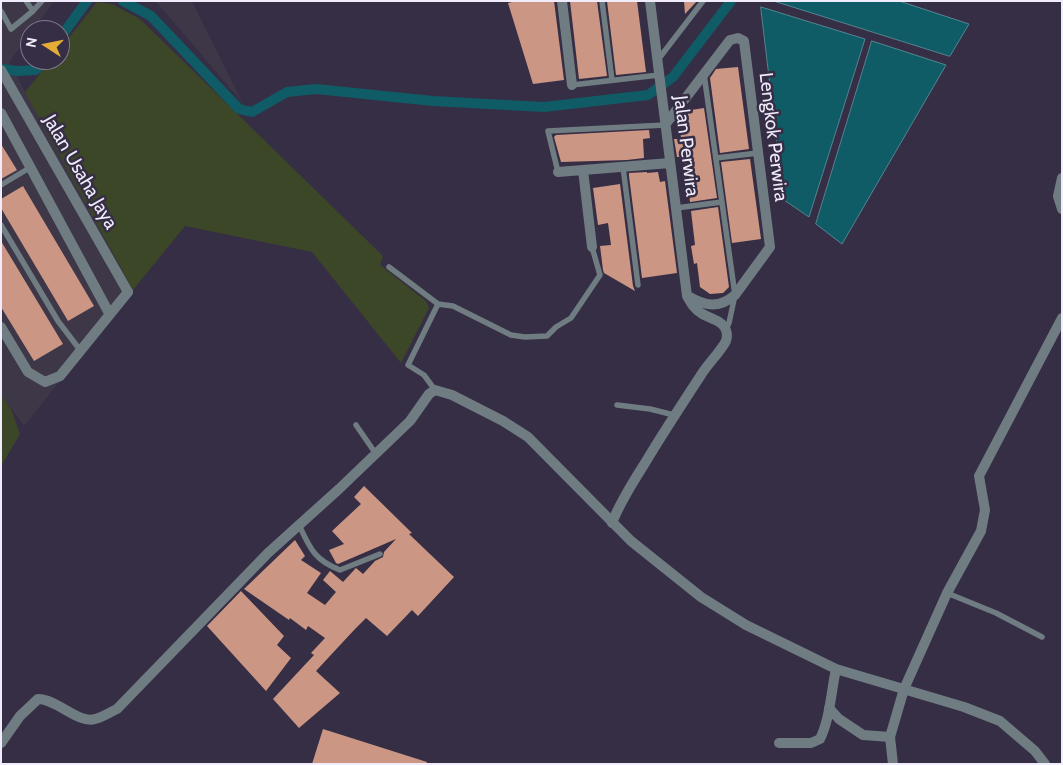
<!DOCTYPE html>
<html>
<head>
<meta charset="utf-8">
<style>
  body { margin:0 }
  #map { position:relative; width:1063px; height:765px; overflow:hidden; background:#362e45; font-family:Cabin,sans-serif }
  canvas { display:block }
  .frame { position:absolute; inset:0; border:2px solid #f1ecfb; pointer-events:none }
  .north { position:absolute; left:20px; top:20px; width:50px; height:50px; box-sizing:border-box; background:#362e45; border:1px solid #817a8e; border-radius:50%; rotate:281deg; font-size:14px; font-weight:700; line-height:20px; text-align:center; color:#f1ecfb }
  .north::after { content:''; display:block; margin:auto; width:18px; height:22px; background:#e5ad35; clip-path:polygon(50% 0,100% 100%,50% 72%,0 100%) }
</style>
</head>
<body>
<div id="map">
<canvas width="1063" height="765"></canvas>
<div class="frame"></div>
<div class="north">N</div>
</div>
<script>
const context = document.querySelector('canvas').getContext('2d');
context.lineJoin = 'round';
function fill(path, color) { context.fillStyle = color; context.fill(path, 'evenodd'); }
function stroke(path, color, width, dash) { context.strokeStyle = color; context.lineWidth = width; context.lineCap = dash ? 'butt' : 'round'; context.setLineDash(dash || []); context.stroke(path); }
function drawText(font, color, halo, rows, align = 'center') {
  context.font = font + ' Cabin,sans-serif'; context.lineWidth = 5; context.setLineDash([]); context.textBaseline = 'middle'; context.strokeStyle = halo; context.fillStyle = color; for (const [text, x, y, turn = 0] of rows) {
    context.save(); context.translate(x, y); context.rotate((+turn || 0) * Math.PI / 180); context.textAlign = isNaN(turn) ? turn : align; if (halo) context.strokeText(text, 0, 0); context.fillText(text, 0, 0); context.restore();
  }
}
fill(new Path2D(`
  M1 1H54L33 30H30V34L9 62 133 290 24 426 1 395Z
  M154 1H192L242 102 158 4Z`), '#3e3747');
fill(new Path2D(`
  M97 2 112 4 140 19 383 256 380 265 426 301 429 308 401 363 312 252 185 226 133 290 25 92 51 60H60V49Z
  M1 395 11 409 20 434 1 466Z`), '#3b4727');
const water = new Path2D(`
  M774 1H899L969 24 950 56Z
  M761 7 865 39 809 217 784 200Z
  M872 41 946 65 842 244 816 224Z`);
fill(water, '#0f5b66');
stroke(water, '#538693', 1);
stroke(new Path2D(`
  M123 1 151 16 239 109 252 112 287 92 316 89 433 101 544 107 648 95 673 77 731 1
  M60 38 87 1
  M1 69 18 71 36 70 44 60`), '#0f5b66', 10);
fill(new Path2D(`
  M516 1H554L564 80 533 84 508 3Z
  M570 1H597L607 76 579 79Z
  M607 1H637L646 72 616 75Z
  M684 1H697L685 14Z
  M738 67 749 149 720 153 710 78 716 69Z
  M704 108 717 198 690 202 684 157H677L674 139H681L679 118 685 111Z
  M649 130 650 138 643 139 644 158 627 160 561 162 554 137 556 135Z
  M1 144 17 170 1 179Z
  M750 159 761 239 732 243 721 162Z
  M647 172V173L658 172 660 182 665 181 677 273 642 278 629 176V173Z
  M620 184 633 286 635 291 604 273 603 270 600 246 611 245 608 223 598 225 593 188Z
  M23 186 94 306 68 321 1 208V199Z
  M718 207 729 287 723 293 710 294 700 287 697 263 694 264 691 246 695 245 691 211Z
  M1 241 63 344 34 361 1 307Z
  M364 486 412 533 409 534 454 577 418 616 412 610 387 636 366 618 355 629 316 671 340 693 299 728 273 699 314 655 311 653 325 638 308 626 306 630 290 618 289 620 244 589 295 540 305 556 301 560 321 573 307 593 325 605 336 592 323 580 330 571 343 582 355 569 356 568 363 574 375 561 383 557 384 552 396 539 338 564 336 563 329 550 344 544 332 531 361 504 354 497Z
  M241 591 284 636 277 645 291 658 266 691 207 626Z
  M323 729 427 762 426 764H312Z`), '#cc9684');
stroke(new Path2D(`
  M26 1 33 11
  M602 1 612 80
  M1 11 11 29 33 11 42 1
  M657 61 703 1
  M704 74 735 295 729 323 726 329
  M572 85 659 75
  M716 158 758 153
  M623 167 638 285
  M558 172 548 131 665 125
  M1 185 31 167
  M676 208 722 202
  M1 225 58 321 80 350
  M389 267 438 304 408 365 424 375 435 390
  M438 304 453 306 511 335 525 337 547 336 556 327 571 318 600 275 592 247
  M617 405 650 409 674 415
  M356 425 376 454
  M299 525C310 548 314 560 340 570L380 554
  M947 593 996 613 1042 637`), '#6f7d82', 5.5);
stroke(new Path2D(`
  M562 1 572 85
  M1 113 109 313
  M665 125 730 40 738 38 744 41 770 247 735 295C719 309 705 306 688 296
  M583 170 592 247
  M558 172 670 163
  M1062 178 1058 196 1062 209
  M1 327 28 372 45 382 60 376 128 292
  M612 523C620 502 633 482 645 463 663 433 682 404 701 375 707 365 721 351 726 341 727 338 727 333 726 330 722 320 710 319 701 313 694 309 691 303 687 296L650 1
  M829 708 839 719 863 735 890 737
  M1 743 20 716 38 699C57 699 78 724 95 719 103 717 110 712 117 709L268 553 339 489 410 421 429 394 435 390 452 395 503 421 528 437 631 541 701 597 746 625 836 669 964 707 1000 721 1035 751 1045 764
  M779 743H811L820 739C830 719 831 692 836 669
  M893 764 890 737 904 689 947 593 981 531 985 510 979 476 1062 318`), '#6f7d82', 10);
stroke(new Path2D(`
  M1 70 128 292`), '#6f7d82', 10);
drawText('19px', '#f1ecfb', '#362e45', [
  ["Lengkok Perwira",773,137,83],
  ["Jalan Perwira",686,146,83],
  ["Jalan Usaha Jaya",80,172,60]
]);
</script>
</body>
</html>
